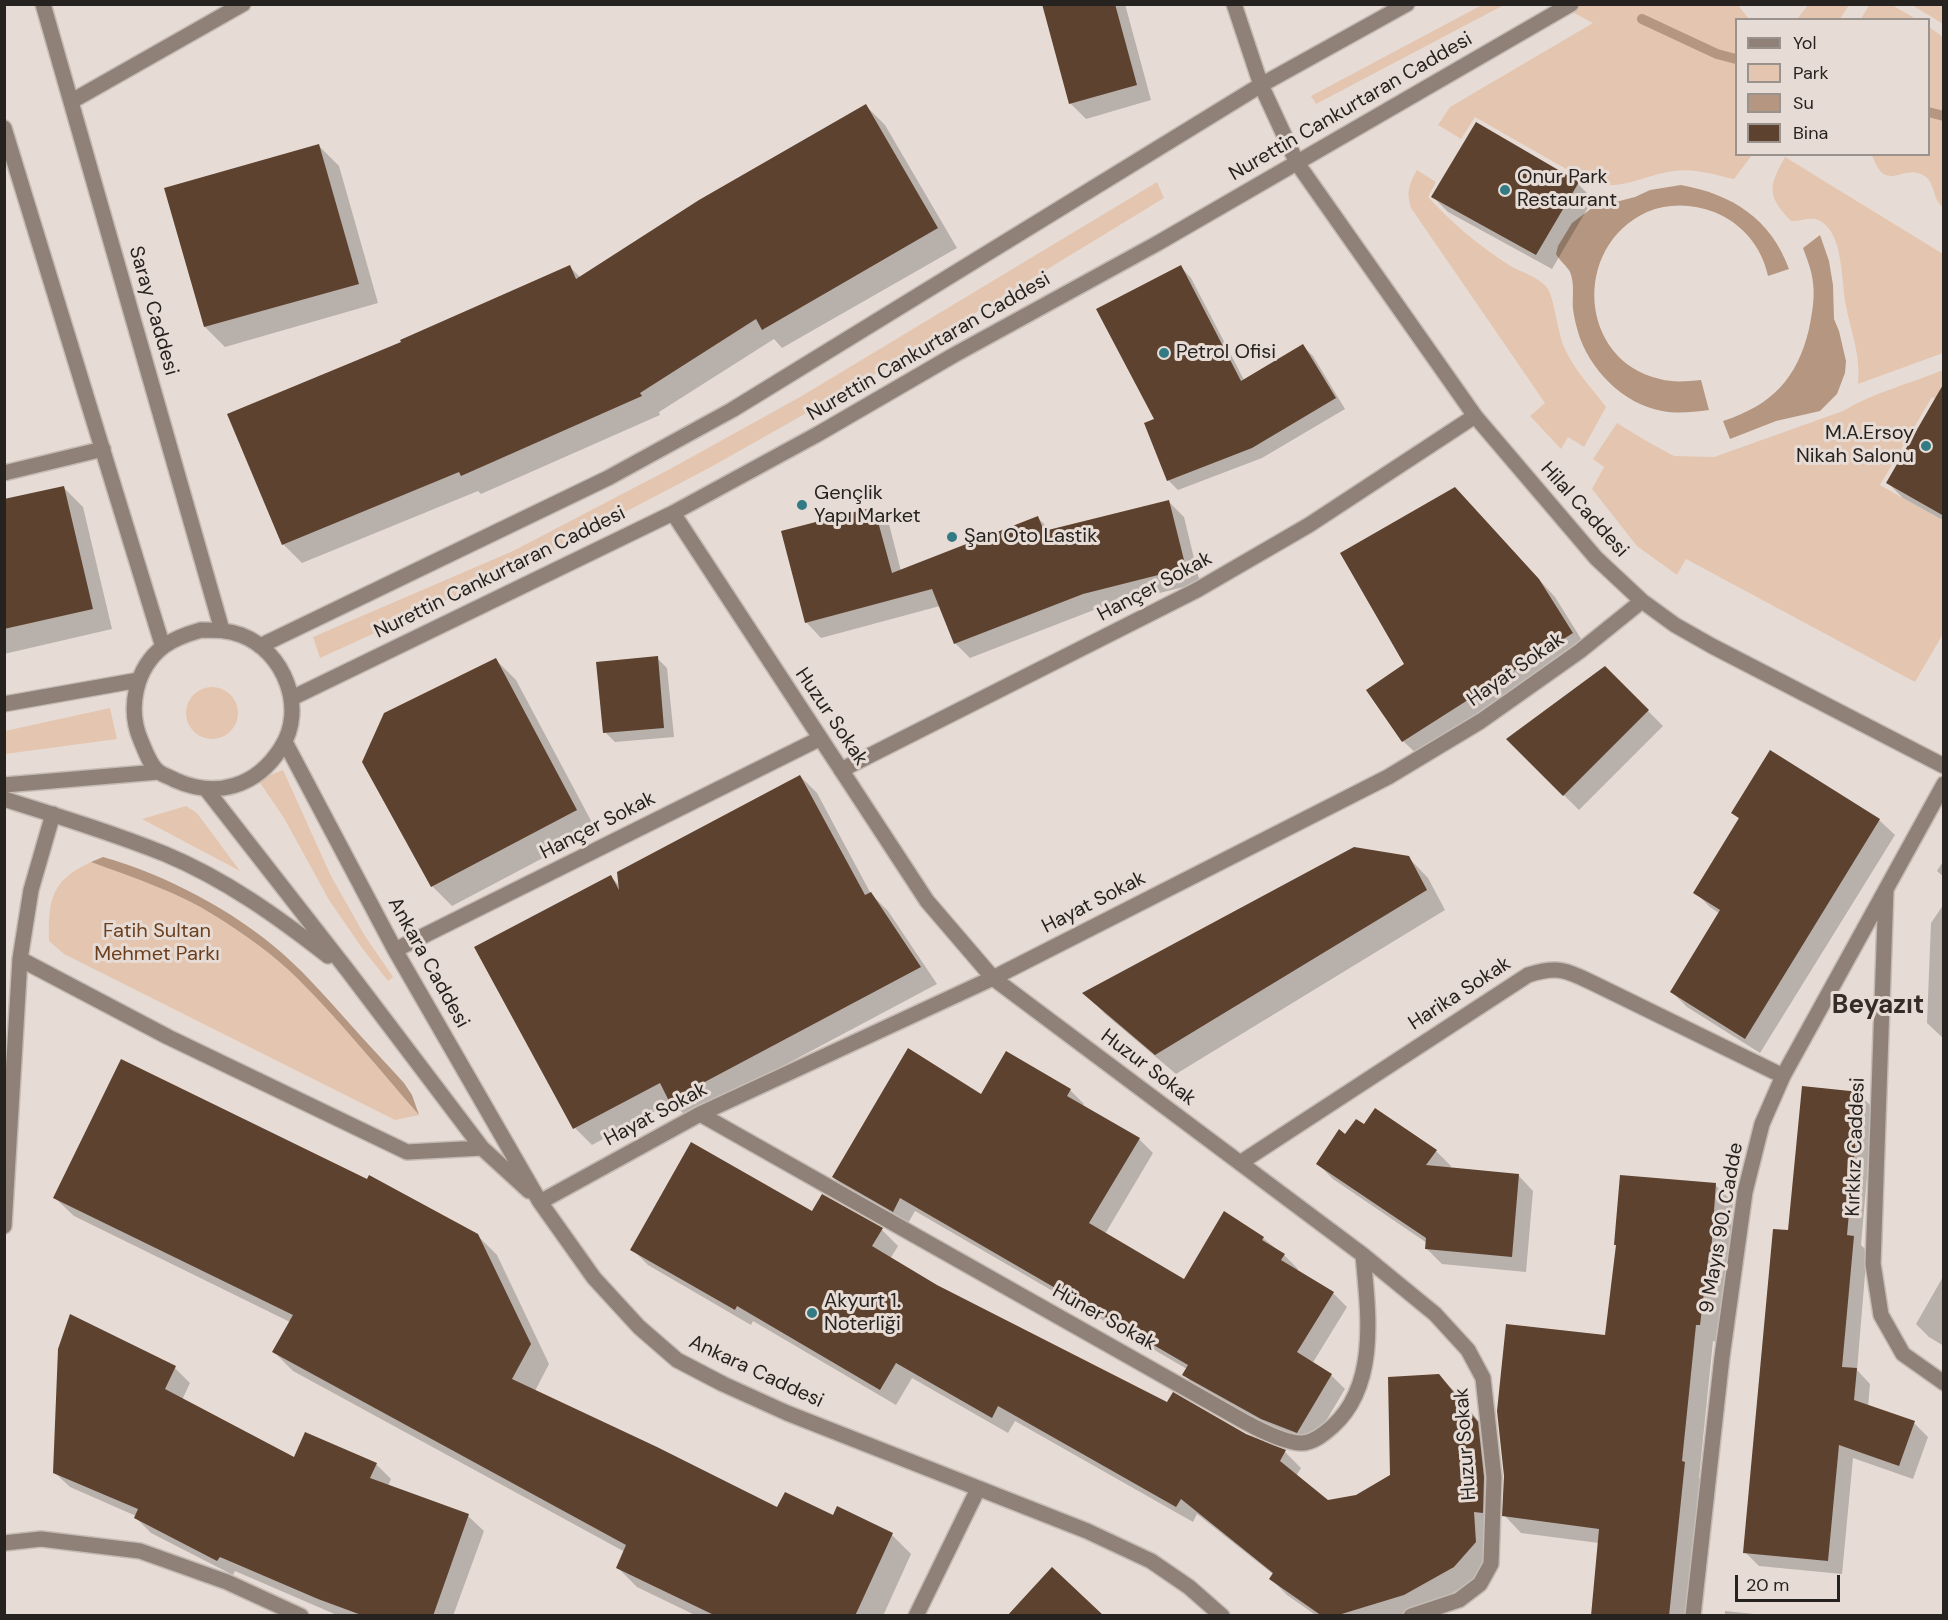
<!DOCTYPE html>
<html>
<head>
<meta charset="utf-8">
<style>
  body { margin:0 }
  #map { position:relative; width:1948px; height:1620px; overflow:hidden; background:#e7dcd5; font-family:"DM Sans",sans-serif }
  canvas { display:block }
  .frame { position:absolute; inset:0; border:6px solid #26221f; pointer-events:none }
  .legend { position:absolute; left:1735px; top:18px; width:195px; height:138px; box-sizing:border-box; background:#e7dcd5; border:2px solid #9a928c; margin:0; padding:8px 10px; list-style:none; font-size:18px; color:#26221f }
  .legend li { display:flex; align-items:center; gap:12px; height:30px }
  .legend b { width:30px; border:2px solid #9a928c }
  .scale { position:absolute; left:1735px; top:1575px; width:105px; height:27px; box-sizing:border-box; border:3px solid #26221f; border-top:0; padding-left:8px; font-size:18px; line-height:21px; white-space:nowrap; color:#26221f; -webkit-text-stroke:4px #e7dcd5; paint-order:stroke }
</style>
</head>
<body>
<div id="map">
<canvas width="1948" height="1620"></canvas>
<div class="frame"></div>
<ul class="legend">
<li><b style="height:8px;background:#8f8178"></b>Yol</li>
<li><b style="height:16px;background:#e4c5af"></b>Park</li>
<li><b style="height:16px;background:#b59680"></b>Su</li>
<li><b style="height:16px;background:#5d422f"></b>Bina</li>
</ul>
<div class="scale">20 m</div>
</div>
<script>
const context = document.querySelector('canvas').getContext('2d');
context.lineJoin = 'round';
function fill(path, color) { context.fillStyle = color; context.fill(path, 'evenodd'); }
function stroke(path, color, width, dash) { context.strokeStyle = color; context.lineWidth = width; context.lineCap = dash ? 'butt' : 'round'; context.setLineDash(dash || []); context.stroke(path); }
function drawText(font, color, halo, rows, align = 'center') {
  context.font = font + ' "DM Sans",sans-serif'; context.lineWidth = 6; context.setLineDash([]); context.textBaseline = 'middle'; context.strokeStyle = halo; context.fillStyle = color; for (const [text, x, y, turn = 0] of rows) {
    context.save(); context.translate(x, y); context.rotate((+turn || 0) * Math.PI / 180); context.textAlign = isNaN(turn) ? turn : align; if (halo) context.strokeText(text, 0, 0); context.fillText(text, 0, 0); context.restore();
  }
}
fill(new Path2D(`
  M1870 4 1892 5 1916 19H1861Z
  M1482 5H1504L1316 104 1311 96Z
  M1559 5H1738L1749 19 1736 20V154L1752 155 1734 179C1715 175 1695 168 1675 171 1645 174 1620 193 1589 182L1475 117 1461 139 1438 125 1450 107 1593 23Z
  M1808 5V4L1849 5 1840 19H1797Z
  M1912 5H1943V24Z
  M1929 27 1943 37V207C1931 199 1937 181 1921 174 1900 165 1886 194 1872 155L1928 154Z
  M1785 157 1943 254V353L1858 384C1861 356 1851 332 1846 306 1841 282 1844 237 1822 222 1812 215 1801 222 1791 221 1767 196 1768 187 1785 157Z
  M1417 170 1436 182 1428 197C1452 223 1479 246 1509 265 1520 272 1540 277 1548 289 1554 299 1558 333 1564 347 1574 370 1591 387 1606 407L1584 447 1568 437 1561 449 1530 416 1545 403 1411 208C1406 192 1409 184 1417 170Z
  M1157 182 1164 198 879 372 711 467 524 565 320 658 313 637 513 551 670 469 800 397Z
  M1943 370V403L1932 397 1880 485 1943 521V634L1915 682 1686 559 1677 575 1637 546 1592 489 1604 467 1593 459 1617 423 1648 442 1674 456 1714 457 1843 411C1875 392 1909 384 1943 370Z
  M186 713a26 26 0 1 1 52 0a26 26 0 1 1-52 0Z
  M110 708 117 739 5 754V731Z
  M283 770 331 876 365 936 393 977 388 981 362 948 329 900 284 818 258 780Z
  M186 806 197 813 240 871 142 819Z
  M91 862C134 878 178 892 217 917 244 934 274 955 297 978 340 1021 379 1069 419 1115L395 1120 64 954 49 941C48 900 51 880 91 862Z`), '#e4c5af');
fill(new Path2D(`
  M1681 185C1732 194 1771 219 1789 269L1768 276C1762 247 1742 223 1714 212 1693 204 1669 203 1647 212 1571 247 1579 361 1660 379 1674 383 1688 381 1701 380L1709 410C1693 412 1678 414 1662 411 1623 404 1589 369 1578 332 1576 325 1574 317 1573 309 1572 297 1575 284 1570 272 1567 266 1560 261 1556 254L1558 246 1572 223 1592 208 1635 197 1650 190Z
  M1820 235 1829 261 1833 285 1834 319 1839 331 1846 361 1845 373 1837 394 1820 411 1776 421 1730 439 1723 421C1772 405 1797 379 1809 329 1812 314 1815 298 1813 283 1812 271 1807 259 1803 248Z
  M103 857C166 875 233 910 282 953 310 978 333 1005 358 1033 373 1050 389 1066 404 1083L412 1095 419 1115C379 1069 340 1021 297 978 274 955 244 934 217 917 178 892 134 878 91 862Z`), '#b59680');
fill(new Path2D(`
  M1043 4H1125L1151 100 1086 119 1070 103Z
  M866 106 885 125 957 248 782 348 774 339 659 412 660 415 481 494 478 491 302 563 283 544 403 343 569 266 581 278Z
  M319 146 339 166 378 303 225 347 205 327 166 189Z
  M1578 184 1593 199 1552 269 1448 212 1433 197Z
  M1181 267 1191 278 1244 380 1303 346 1313 356 1345 409 1262 458 1178 490 1168 480 1156 419Z
  M1944 410V521L1903 498 1888 483Z
  M63 487 83 507 112 629 4 654V501Z
  M1169 502 1184 517 1200 583 1099 608 970 658 955 643 940 606 821 638 806 622 874 508 889 524 901 571 1038 518 1051 531Z
  M1471 505 1555 597 1588 650 1420 757 1403 741 1406 665Z
  M657 658 667 668 674 737 615 742 605 732Z
  M496 660 516 680 596 830 452 906 432 886Z
  M1605 668 1663 726 1579 810 1508 740Z
  M800 776 817 793 871 894 888 911 937 984 687 1117 672 1102 592 1145 575 1128 476 948 611 877 620 886Z
  M1733 813 1879 820 1895 835 1760 1053 1687 1007 1672 992 1720 914 1710 907 1695 892 1739 819Z
  M1408 857 1428 878 1445 910 1176 1074 1104 1013 1085 993Z
  M1944 860V877L1937 871Z
  M1944 904V1039L1927 1023 1931 923Z
  M1070 1090 1084 1104 1082 1107 1139 1139 1153 1153 1105 1234 1185 1281 1263 1238 1284 1255 1298 1269 1297 1271 1333 1293 1347 1307 1312 1364 1331 1375 1345 1389 1311 1446 1291 1440 1198 1389 1184 1375 1187 1369 915 1211 907 1225 847 1191 833 1177 982 1096Z
  M1859 1094 1873 1108 1861 1245 1867 1251 1857 1370 1870 1384 1868 1407 1914 1423 1928 1437 1913 1479 1853 1458 1842 1574 1759 1566 1745 1552 1790 1232Z
  M1364 1126 1436 1151 1451 1166 1449 1169 1518 1175 1533 1191 1526 1272 1442 1264 1427 1249V1243L1333 1179 1318 1164 1346 1136Z
  M1715 1185 1733 1202 1728 1269H1726L1717 1342 1713 1341 1699 1478 1701 1480 1688 1616H1593L1599 1543 1521 1533 1504 1515 1606 1337Z
  M55 1198 477 1235 497 1255 549 1364 535 1391 778 1509 833 1517 837 1508 892 1535 911 1554 883 1616H697L637 1587 618 1568 625 1552 293 1371 274 1352 290 1322 74 1216Z
  M812 1213 882 1230 898 1246 890 1259 937 1286 1168 1404 1285 1452 1301 1468 1296 1476 1328 1501 1356 1496 1392 1476 1438 1375 1455 1392 1494 1440 1491 1558 1470 1583 1421 1611 1404 1616H1317L1287 1595 1271 1579 1274 1575 1197 1514 1193 1522 1015 1421 1008 1433 912 1378 896 1405 753 1321 751 1325 648 1265 632 1249Z
  M1944 1275V1346L1929 1337 1916 1324Z
  M175 1368 190 1383 182 1400 295 1459 376 1464 391 1479 388 1486 468 1516 484 1531 453 1616H339L235 1571 233 1575 151 1533 135 1517 136 1516 70 1487 54 1472Z
  M1725 1611 1774 1616H1725Z`), '#0003');
stroke(new Path2D(`
  M1642 19 1717 54 1736 59
  M1928 112 1944 116`), '#b59680', 10);
fill(new Path2D(`
  M1042 4H1115L1137 85 1069 104Z
  M866 104 938 228 762 330 756 319 640 393 642 396 461 476 459 472 282 545 227 414 401 342 400 340 570 265 576 279 699 200Z
  M1476 122 1579 182 1536 255 1431 197Z
  M319 144 359 284 204 327 164 188Z
  M1181 265 1241 381 1303 344 1336 398 1252 448 1167 481 1144 423 1154 419 1096 309Z
  M1944 383V516L1886 483Z
  M64 486 93 609 4 629V499Z
  M1455 487 1539 579 1573 633 1402 742 1366 690 1404 664 1340 553Z
  M1169 500 1186 568 1083 594 954 644 932 589 805 623 781 531 874 507 892 573 1038 516 1044 531Z
  M658 656 664 728 603 733 596 662Z
  M496 658 577 810 431 887 362 762 384 713Z
  M1605 666 1649 710 1563 796 1506 739Z
  M1770 750 1880 819 1745 1039 1670 992 1720 910 1693 893 1739 818 1731 813Z
  M800 775 865 895 871 892 921 967 669 1101 660 1083 573 1129 474 947 611 875 619 890 617 872Z
  M1354 847 1409 856 1427 890 1155 1055 1082 993Z
  M908 1048 981 1094 1006 1051 1071 1089 1067 1096 1140 1138 1089 1223 1184 1279 1224 1211 1264 1237 1262 1240 1285 1254 1281 1260 1334 1292 1297 1352 1332 1374 1297 1433 1261 1419 1182 1375 1188 1365 900 1198 893 1212 832 1177Z
  M121 1059 367 1179 369 1175 478 1234 531 1344 512 1379 657 1447 777 1507 785 1492 833 1515 837 1506 893 1533 855 1616H716L616 1568 626 1545 272 1352 293 1315 53 1198Z
  M1802 1086 1860 1092 1847 1235 1854 1236 1842 1367 1857 1368 1854 1400 1915 1421 1899 1466 1839 1445 1828 1561 1743 1553 1773 1229 1788 1230Z
  M1375 1108 1437 1150 1426 1165 1519 1174 1512 1257 1425 1249 1426 1238 1316 1164 1339 1129 1345 1134 1356 1119 1364 1124Z
  M691 1142 812 1211 822 1194 883 1228 872 1246 937 1285 1167 1402 1173 1392 1246 1434 1286 1450 1280 1461 1328 1500 1356 1495 1390 1475 1388 1377 1439 1374 1478 1422 1484 1477 1483 1513 1474 1512 1476 1542 1454 1567 1404 1595 1335 1616H1322L1269 1579 1273 1573 1181 1499 1176 1507 998 1406 992 1418 896 1363 880 1390 737 1306 735 1310 630 1250Z
  M1620 1175 1716 1183 1711 1253 1709 1252 1700 1325H1696L1682 1461 1685 1462 1669 1616H1591L1599 1529 1502 1516 1504 1476 1497 1411 1506 1324 1605 1335 1616 1245H1614Z
  M70 1314 176 1366 165 1389 294 1457 305 1432 377 1463 370 1478 469 1514 433 1616H364L318 1599 220 1557 217 1561 134 1518 138 1509 53 1473 58 1349Z
  M1052 1567 1104 1616H1007Z`), '#5d422f');
const minor = new Path2D(`
  M43 4 222 630
  M1234 4 1261 85 1297 163 1475 416 1596 558 1642 601 1675 625 1712 646 1944 766
  M72 101 243 4
  M4 128 163 647
  M4 473 103 449
  M673 513 927 901 993 978 1363 1255 1435 1314 1468 1350 1483 1378 1494 1477 1491 1564 1480 1584 1459 1600 1411 1616
  M201 630C215 630 228 630 241 635 284 651 307 709 281 748 257 786 217 799 175 780 170 777 163 775 159 772 150 766 145 750 141 741 127 709 135 668 164 646 175 638 187 634 201 630Z
  M260 646 608 478 732 410 1261 85 1407 4
  M292 698 673 513 818 434 954 355 1158 243 1571 4
  M4 704 139 680
  M285 742 395 950 540 1202 594 1278 639 1327 677 1360 723 1384 787 1413 1087 1531 1151 1561 1189 1587 1222 1616
  M841 770 1197 590 1309 525 1475 416
  M4 785 158 772
  M206 789 348 971 482 1148 529 1191
  M4 799C58 816 113 833 165 854 225 879 278 917 328 956
  M1886 889 1873 1264 1881 1315 1903 1354 1944 1383
  M395 950 819 739
  M20 959 168 1037 407 1152 482 1148
  M700 1114 1245 1422C1258 1429 1286 1443 1301 1443 1313 1443 1324 1434 1333 1426 1379 1384 1368 1311 1363 1255
  M1240 1163 1528 975C1560 965 1568 971 1597 985L1783 1076
  M540 1202 700 1114 993 978 1388 777 1481 721 1580 651 1642 601
  M4 1226 20 959 31 890 53 814
  M4 1543 41 1539 140 1551 227 1582 301 1616
  M916 1616 978 1489
  M1693 1616 1722 1357 1745 1192 1762 1124 1783 1076 1944 784`);
stroke(minor, '#c4bbb4', 18);
stroke(minor, '#8f8178', 15);
for (const [x, y, r, color] of [
  [1505,190,6,"#337b84"],
  [1164,353,6,"#337b84"],
  [1926,446,6,"#337b84"],
  [802,505,6,"#337b84"],
  [952,537,6,"#337b84"],
  [812,1313,6,"#337b84"]
]) { const dot = new Path2D(); dot.arc(x, y, r, 0, 2 * Math.PI); context.fillStyle = color; context.fill(dot); stroke(dot, '#e7dcd5', 2); }
drawText('20px', '#26221f', '#e7dcd5', [
  ["Nurettin Cankurtaran Caddesi",1351,107,-30],
  ["Saray Caddesi",153,311,74],
  ["Nurettin Cankurtaran Caddesi",929,347,-30],
  ["Hilal Caddesi",1584,510,48],
  ["Nurettin Cankurtaran Caddesi",500,573,-26],
  ["Hançer Sokak",1155,587,-28],
  ["Hayat Sokak",1516,670,-35],
  ["Huzur Sokak",831,717,56],
  ["Hançer Sokak",598,826,-27],
  ["Hayat Sokak",1094,903,-27],
  ["Ankara Caddesi",428,963,61],
  ["Harika Sokak",1460,994,-33],
  ["Huzur Sokak",1148,1068,37],
  ["Hayat Sokak",656,1115,-28],
  ["Kırkkız Caddesi",1856,1147,-88],
  ["9 Mayıs 90. Cadde",1722,1228,-80],
  ["Hüner Sokak",1104,1318,29],
  ["Ankara Caddesi",756,1372,25],
  ["Huzur Sokak",1466,1444,-94]
]);
drawText('20px', '#26221f', '#e7dcd5', [
  ["Onur Park",1517,178],
  ["Restaurant",1517,201],
  ["Petrol Ofisi",1176,353],
  ["M.A.Ersoy",1914,434,"right"],
  ["Nikah Salonu",1914,457,"right"],
  ["Gençlik",814,494],
  ["Yapı Market",814,517],
  ["Şan Oto Lastik",964,537],
  ["Akyurt 1.",824,1302],
  ["Noterliği",824,1325]
], 'left');
drawText('20px', '#6b3f1d', '#e7dcd5', [
  ["Fatih Sultan",157,932],
  ["Mehmet Parkı",157,955]
]);
drawText('bold 26px', '#352c27', '#e7dcd5', [
  ["Beyazıt",1878,1006]
]);
</script>
</body>
</html>
